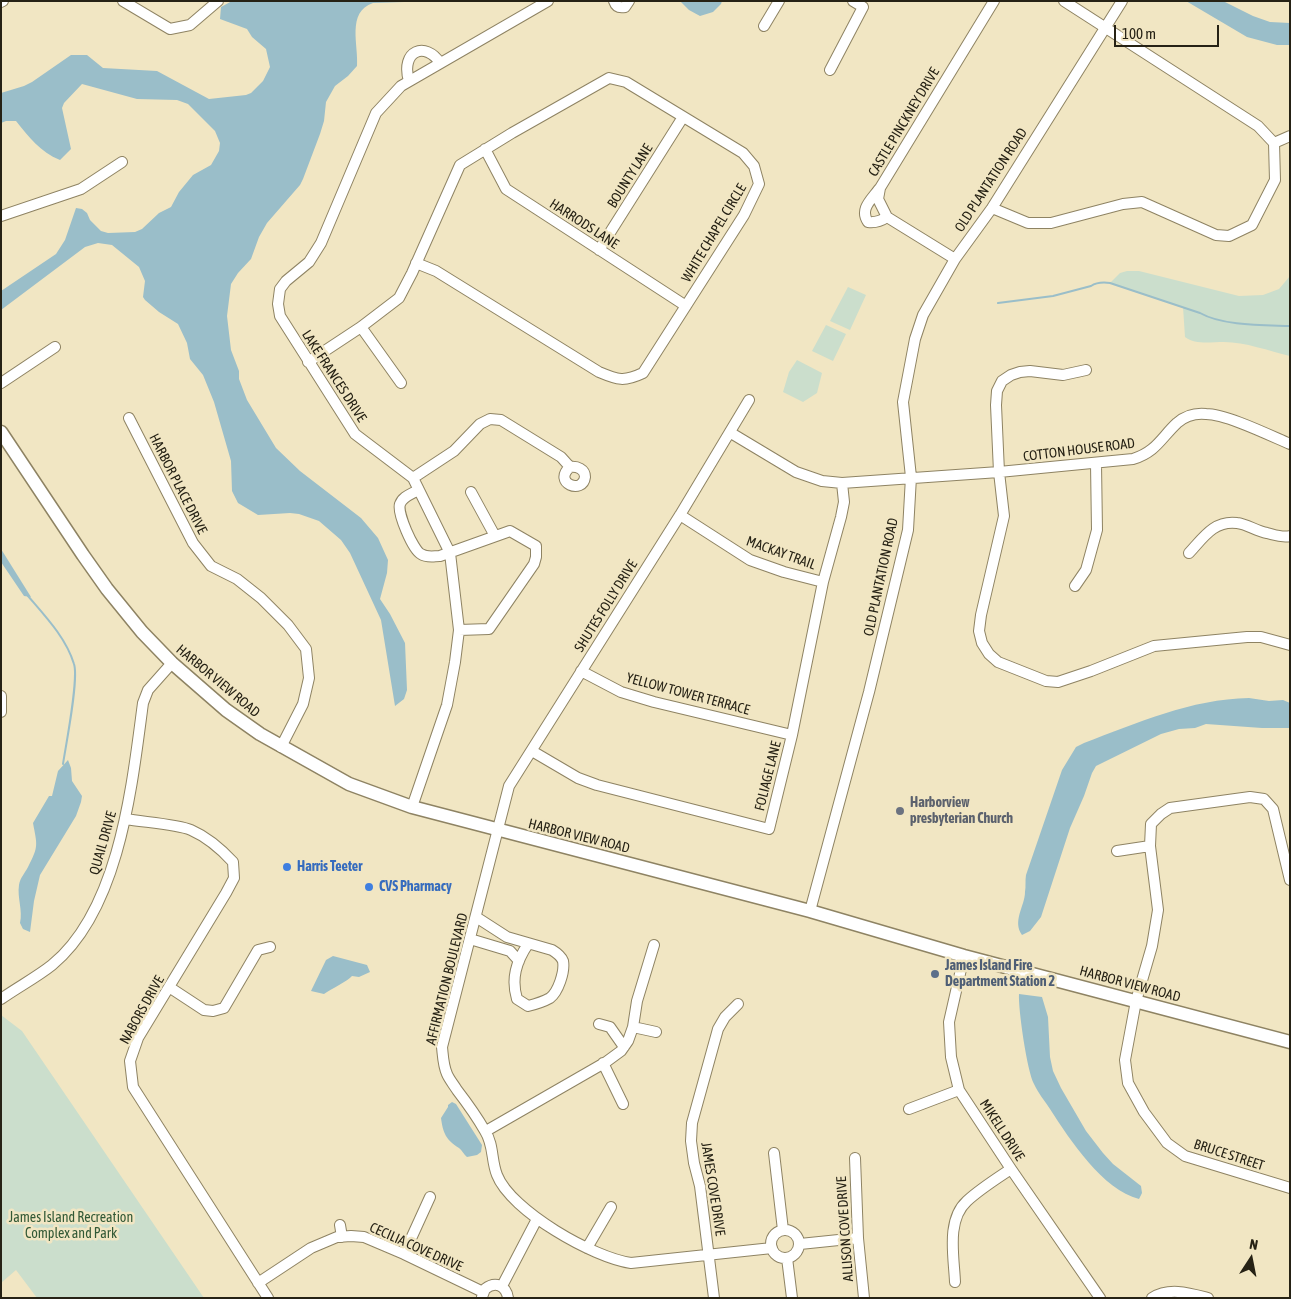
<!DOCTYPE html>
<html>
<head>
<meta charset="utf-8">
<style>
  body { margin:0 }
  #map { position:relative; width:1291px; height:1299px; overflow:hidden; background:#f1e6c3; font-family:"Asap Condensed",sans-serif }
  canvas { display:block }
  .frame { position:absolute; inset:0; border:2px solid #262215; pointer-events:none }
  .north { position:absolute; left:1226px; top:1234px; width:50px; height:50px; -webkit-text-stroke:4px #f1e6c3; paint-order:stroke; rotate:11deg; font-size:14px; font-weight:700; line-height:20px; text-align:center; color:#262215 }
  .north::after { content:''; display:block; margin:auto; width:18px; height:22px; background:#262215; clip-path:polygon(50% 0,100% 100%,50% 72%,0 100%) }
  .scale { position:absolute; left:1114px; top:25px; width:105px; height:22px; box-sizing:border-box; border:2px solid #262215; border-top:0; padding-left:6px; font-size:15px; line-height:18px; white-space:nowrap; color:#262215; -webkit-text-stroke:4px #f1e6c3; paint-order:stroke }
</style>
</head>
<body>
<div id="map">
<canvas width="1291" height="1299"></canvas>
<div class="frame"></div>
<div class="north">N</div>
<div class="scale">100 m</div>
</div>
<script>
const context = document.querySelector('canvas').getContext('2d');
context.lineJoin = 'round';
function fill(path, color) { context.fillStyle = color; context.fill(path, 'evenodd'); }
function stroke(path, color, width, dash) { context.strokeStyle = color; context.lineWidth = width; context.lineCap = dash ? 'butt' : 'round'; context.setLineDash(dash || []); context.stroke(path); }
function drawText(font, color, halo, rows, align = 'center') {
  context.font = font + ' "Asap Condensed",sans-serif'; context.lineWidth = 5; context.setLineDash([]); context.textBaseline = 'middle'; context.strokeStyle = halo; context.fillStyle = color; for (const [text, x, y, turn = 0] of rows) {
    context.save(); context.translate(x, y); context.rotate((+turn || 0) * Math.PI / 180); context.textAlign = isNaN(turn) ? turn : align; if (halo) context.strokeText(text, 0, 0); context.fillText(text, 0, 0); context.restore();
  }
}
fill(new Path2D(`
  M1127 271H1139L1239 296 1263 295 1279 289 1290 276V356C1269 351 1245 342 1224 342 1211 342 1195 345 1185 337L1183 307 1110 283 1120 273Z
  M848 287 866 295 850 330 830 321Z
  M826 325 846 334 833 361 812 351Z
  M797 360 822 373 817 393 803 402 783 392 789 372Z
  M1 1015 22 1031 204 1298H37L16 1270 1 1283Z`), '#cbdecc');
fill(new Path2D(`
  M232 1H435L373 3C346 12 359 46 357 66L348 76 335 86 326 102 324 121 320 134 303 179 300 185 267 223 259 237 251 259 238 273 231 284 227 316 231 350 239 371V379L247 400 276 448 300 471 361 518 378 538 388 560 387 573 380 599 390 614 405 643 407 690 404 699 395 706 381 620 350 553 341 540 319 521 299 514 290 513 258 515 238 503 232 491 231 461 214 402 203 375 190 359 187 343 178 324 159 312 145 300 143 297 145 281 139 267 112 245 98 243 85 247 1 310V291L56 254 65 240 76 208 82 209 87 213 90 220 101 231 108 233 135 232 142 229 159 213 171 207 179 192 193 175 211 165 219 151 220 143 215 131 188 104 177 100 137 99 82 84 64 103 62 108 71 149 60 160C40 152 29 137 16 121H6L1 123V93L24 86 32 82 71 55H87L103 68 157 71 209 99 246 95 251 93 263 81 270 67 266 49 252 37 247 29 220 19 221 7Z
  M680 1H722L721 4 713 12 700 16 689 10Z
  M1186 1H1223L1253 16 1270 22 1290 23V45H1277L1247 37Z
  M1 549 31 597 24 596 1 562Z
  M1249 698 1269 701 1283 700 1290 703V728H1262L1206 724 1195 728 1179 729 1161 734 1096 766 1092 773 1084 796 1070 828 1041 917 1030 931 1022 935C1012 921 1025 906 1025 892 1026 886 1025 881 1026 875L1062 770 1076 747 1084 743C1137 723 1191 699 1249 698Z
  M68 760 71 768 72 781 82 796 81 802 76 816 40 875 34 901 30 932 23 929 20 923C23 910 17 898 19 885 20 878 25 873 28 867 39 846 37 845 33 823L49 796H52L58 771Z
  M333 956 367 965 370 972 359 977 352 976C348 981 331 989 324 994L311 991 326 960Z
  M1019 994 1042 997 1048 1017 1050 1057 1053 1071 1061 1088 1086 1131 1103 1153 1113 1164 1141 1186 1142 1193 1139 1199C1103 1190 1070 1140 1050 1109 1045 1101 1038 1093 1034 1084 1027 1071 1018 1008 1019 994Z
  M452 1102 456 1104 482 1145 481 1152 477 1155 467 1157C464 1155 462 1150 459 1148 446 1140 443 1133 441 1118L448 1107V1105Z`), '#9abec9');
stroke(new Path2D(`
  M998 303 1053 296 1091 286C1097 282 1103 282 1110 283L1200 313C1223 326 1263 325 1290 326
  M28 596C46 617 66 638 74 664 79 679 66 744 63 764`), '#9abec9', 2);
const minor = new Path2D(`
  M123 1 170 29 190 25 218 1
  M614 1C616 7 620 8 625 7L629 1
  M1 2 3 1
  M764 26 779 1
  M830 70 863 7 853 1
  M409 81C400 50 426 41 440 63
  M1274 143 1290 136
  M485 149 506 189 686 306
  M879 189C872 199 859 209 868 222 876 223 881 221 887 217
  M992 208 1028 223H1051L1123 204 1142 202 1216 235 1229 236 1252 225 1275 180 1274 143 1258 126 1064 1
  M1 216 81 189 122 162
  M599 250 683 117
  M955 259 887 217 878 199 880 188 994 1
  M361 327 401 383
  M308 362 361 327 399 298 412 273 460 165 512 133 609 78 626 82 743 153 754 166 759 184 744 215 643 373C624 382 618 380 599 372L436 271 416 263
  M1086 370 1063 375 1030 371 1020 372 1011 375 1002 381 997 391 996 405 999 472 1004 516 981 615 979 631 982 643 989 654 998 662 1046 681 1058 682 1091 671 1154 646 1247 637H1261L1290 645
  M1 383 55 347
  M749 400 680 515 509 786 442 1047C443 1056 443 1065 447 1074 449 1079 454 1085 457 1090 467 1103 477 1117 485 1131 494 1145 491 1160 497 1175 511 1211 594 1258 631 1263L772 1248
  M129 418 193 543 211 566 237 579 261 598 288 625 306 649 309 678 303 704 281 747
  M731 433 796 472 822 481 842 483 999 472 1133 459C1156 452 1161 438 1177 423 1185 416 1196 413 1206 414 1226 414 1269 435 1290 444
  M413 478 454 451 480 424 490 419 501 420 561 457 570 467C577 466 585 469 585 477 583 495 552 483 570 467
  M418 490C412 494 403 496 400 504 397 513 413 550 421 554 427 558 434 556 440 556L510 531 536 546V557L534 564 489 629 459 630
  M471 492 495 536
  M680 515 750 560 784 572 823 582
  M1189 553C1203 538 1214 520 1237 523 1247 524 1256 531 1267 533 1275 535 1282 538 1290 536
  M1075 586 1086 570 1097 530 1096 464
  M581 671 621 692 654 702 792 735
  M1 696V712
  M532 751 578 778 597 785 769 829 792 735 823 582 841 517 844 502 842 483
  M412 807 447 705 455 662 459 630 450 553 413 478 355 434 280 316 278 304 280 289 286 281 309 262 321 243 376 113 401 86 548 1
  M126 819C142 822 177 824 191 830 207 837 221 849 233 862L234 878 226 893 138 1038 130 1061 133 1087 268 1298
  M1117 851 1150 846
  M1290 880 1273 809 1264 799 1250 797 1170 808 1161 814 1151 824 1150 846 1158 910 1152 946 1136 1001 1125 1060 1128 1083 1144 1112 1167 1143 1185 1156 1290 1188
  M810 911 869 692 908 530 911 477 903 402 915 339 923 315 955 259 992 208 1122 1
  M476 917 507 937 552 950C557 953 561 956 563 961 565 972 558 992 550 998 543 1002 536 1004 528 1006L517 999C511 979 516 962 528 944
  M470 939 510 951 519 961
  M964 956 949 1022 951 1057 959 1090 1011 1169 1100 1298
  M169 987 204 1010 213 1011 224 1008 258 950 270 947
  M1 999C18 987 37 977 52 965 120 909 132 785 143 703L148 690 172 663
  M599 1024 610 1027 624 1047
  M633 1027 656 1032
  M603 1063 623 1104
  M909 1109 959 1090
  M486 1131 606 1062 621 1051 628 1041 633 1027 637 1001 654 945
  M774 1153 783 1230
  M855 1158 858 1238 864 1298
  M340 1225 342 1237
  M771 1244a14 14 0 1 1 28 0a14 14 0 1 1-28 0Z
  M800 1244 858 1238
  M587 1248 611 1207
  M404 1254 430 1197
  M787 1258 792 1298
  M955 1282C954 1257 946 1220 967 1201 980 1189 996 1179 1011 1169
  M258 1283 311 1248 337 1237 351 1236 364 1237 404 1254 483 1292
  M502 1286 537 1219
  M482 1297 485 1289C495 1281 506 1285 508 1298
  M714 1298 700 1186 694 1163 691 1141 692 1123 718 1029 725 1017 738 1004
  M1152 1298C1169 1287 1189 1293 1208 1298`);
const major = new Path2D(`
  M1 432 83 555 107 589 142 632 172 663 226 710 260 734 349 784 412 807 810 911 964 956 1290 1042`);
stroke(minor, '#8e8363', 12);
stroke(major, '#8e8363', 15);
stroke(minor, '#fff', 10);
stroke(major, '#fff', 12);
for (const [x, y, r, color] of [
  [900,811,5,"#6b7280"],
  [287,867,5,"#3f7fe0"],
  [369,887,5,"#3f7fe0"],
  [935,974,5,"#5c6f8a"]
]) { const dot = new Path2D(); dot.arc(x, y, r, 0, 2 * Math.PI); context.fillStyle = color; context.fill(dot); stroke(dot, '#f1e6c3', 2); }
drawText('14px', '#262215', '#f1e6c3', [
  ["CASTLE PINCKNEY DRIVE",904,122,-59],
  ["BOUNTY LANE",630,176,-58],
  ["OLD PLANTATION ROAD",991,180,-57],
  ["HARRODS LANE",584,224,33],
  ["WHITE CHAPEL CIRCLE",714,233,-59],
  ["LAKE FRANCES DRIVE",334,376,57],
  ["COTTON HOUSE ROAD",1079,450,-7],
  ["HARBOR PLACE DRIVE",178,484,63],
  ["MACKAY TRAIL",781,553,20],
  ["OLD PLANTATION ROAD",881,577,-78],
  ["SHUTES FOLLY DRIVE",606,606,-58],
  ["HARBOR VIEW ROAD",218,681,40],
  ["YELLOW TOWER TERRACE",688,694,15],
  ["FOLIAGE LANE",768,776,-76],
  ["HARBOR VIEW ROAD",579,836,14],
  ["QUAIL DRIVE",103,843,-74],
  ["AFFIRMATION BOULEVARD",447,979,-76],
  ["HARBOR VIEW ROAD",1130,984,15],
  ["NABORS DRIVE",142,1010,-61],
  ["MIKELL DRIVE",1002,1130,57],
  ["BRUCE STREET",1229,1155,18],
  ["JAMES COVE DRIVE",713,1189,81],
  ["ALLISON COVE DRIVE",845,1229,-94],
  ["CECILIA COVE DRIVE",416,1247,24]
]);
drawText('bold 14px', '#5b616d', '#f1e6c3', [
  ["Harborview",910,803],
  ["presbyterian Church",910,819]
], 'left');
drawText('bold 14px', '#366cbe', '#f1e6c3', [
  ["Harris Teeter",297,867],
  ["CVS Pharmacy",379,887]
], 'left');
drawText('bold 14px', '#4e5e75', '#f1e6c3', [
  ["James Island Fire",945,966],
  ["Department Station 2",945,982]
], 'left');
drawText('14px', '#325936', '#f1e6c3', [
  ["James Island Recreation",71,1218],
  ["Complex and Park",71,1234]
]);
</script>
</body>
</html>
